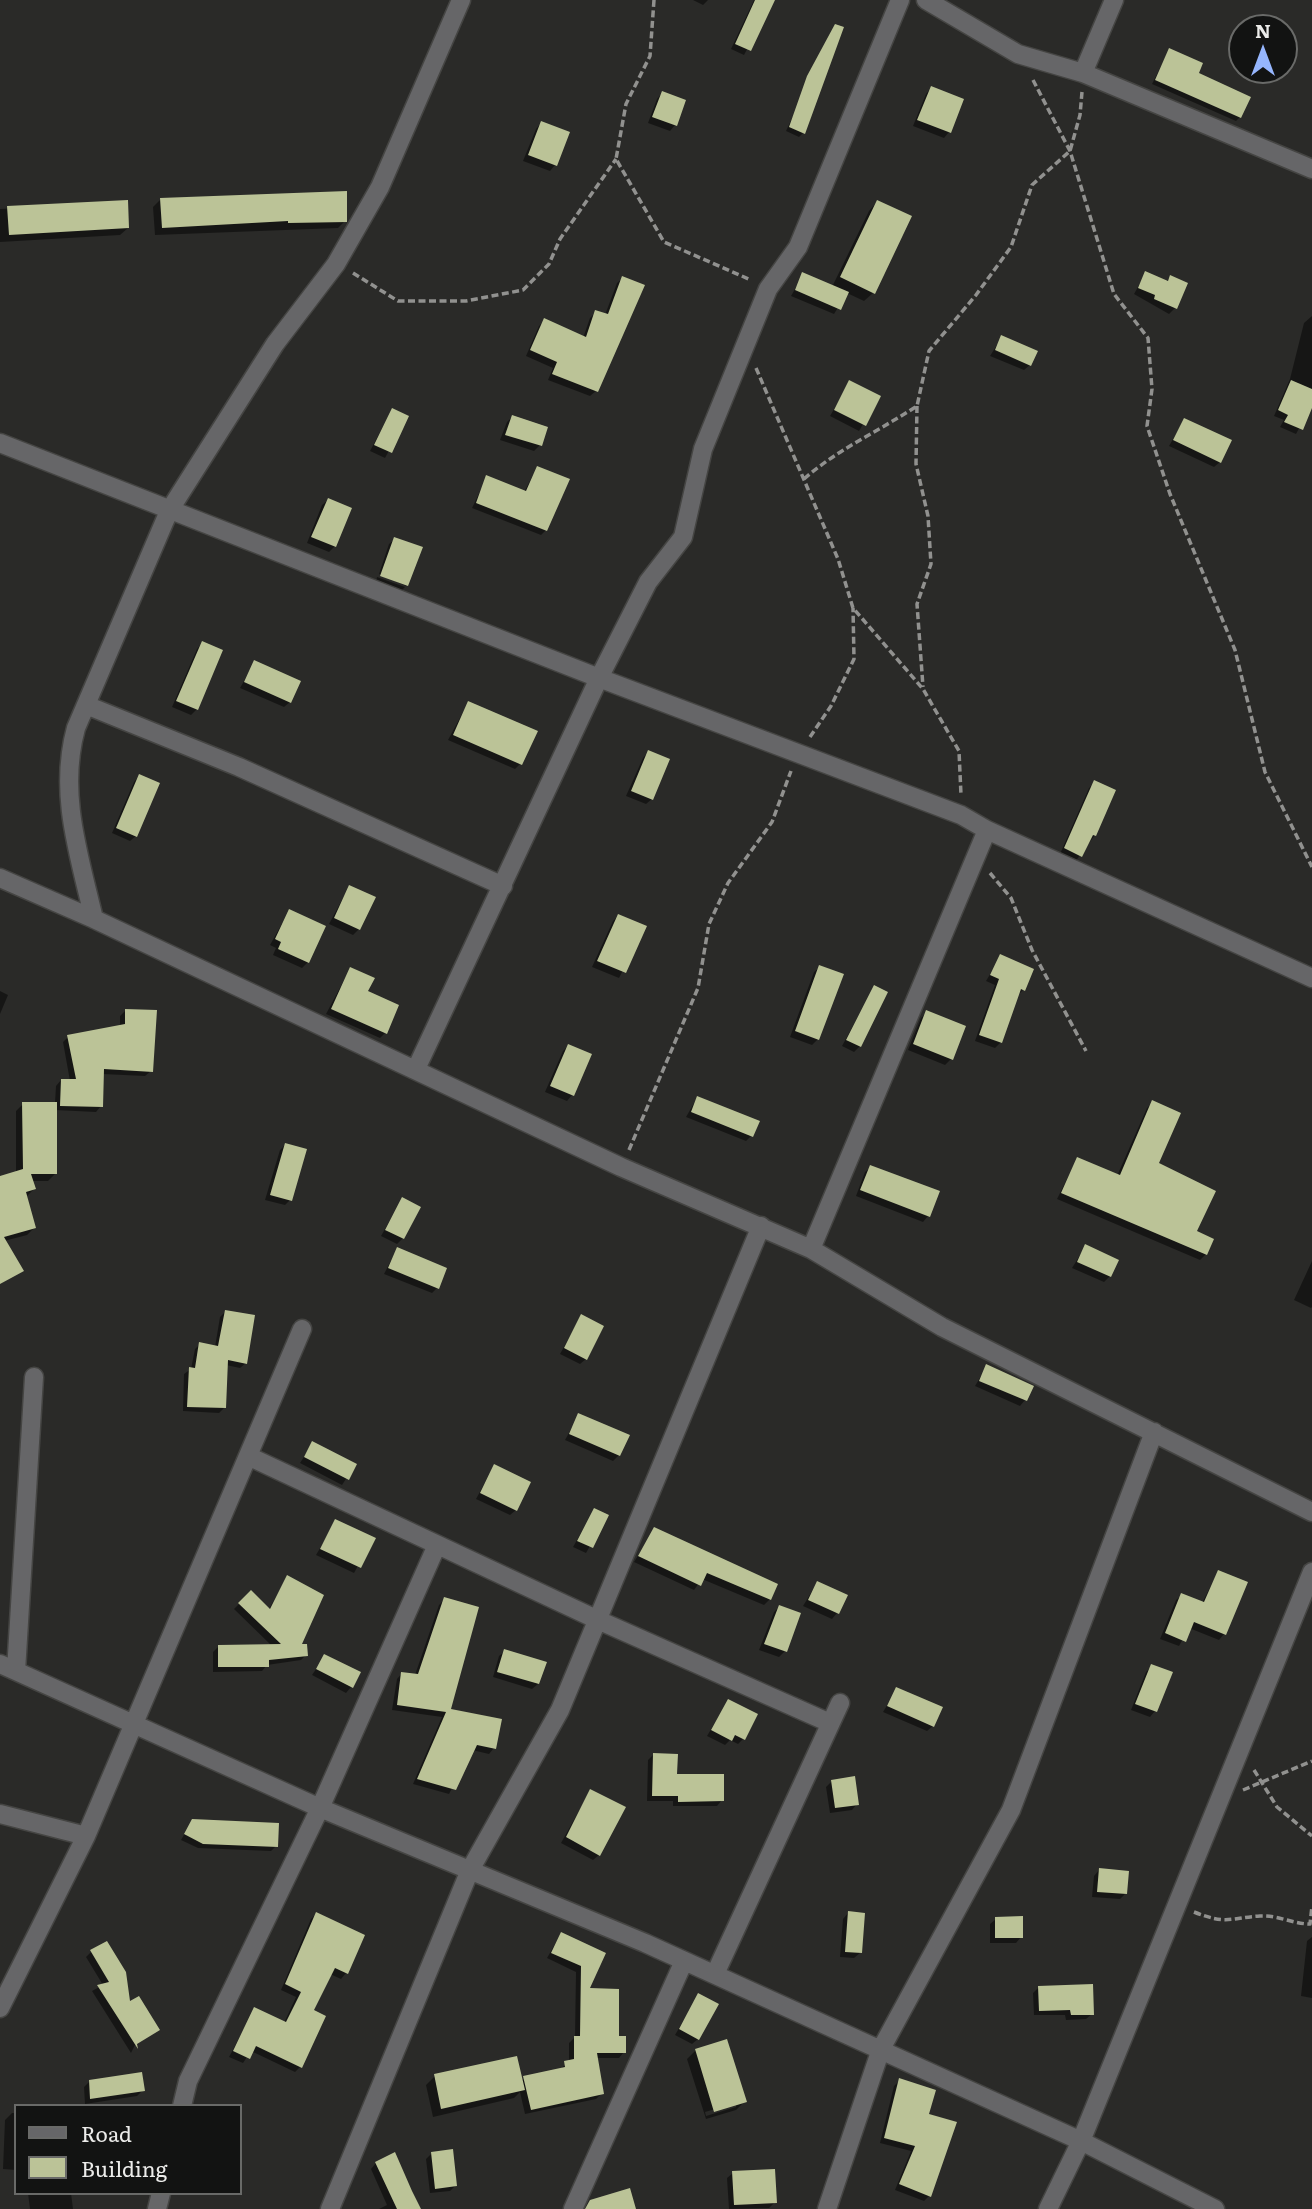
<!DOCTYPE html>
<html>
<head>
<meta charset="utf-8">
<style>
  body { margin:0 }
  #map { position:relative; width:1312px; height:2209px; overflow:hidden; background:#2a2a28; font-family:Literata,serif }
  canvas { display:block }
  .legend { position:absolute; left:14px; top:2104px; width:228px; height:91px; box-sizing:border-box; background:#121312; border:2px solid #696a68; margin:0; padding:9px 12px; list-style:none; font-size:21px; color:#ececea }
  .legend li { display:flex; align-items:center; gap:14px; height:35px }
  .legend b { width:35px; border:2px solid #696a68 }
  .north { position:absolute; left:1228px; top:14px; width:70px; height:70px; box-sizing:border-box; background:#121312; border:2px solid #696a68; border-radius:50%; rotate:0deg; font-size:19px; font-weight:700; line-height:28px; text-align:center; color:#ececea }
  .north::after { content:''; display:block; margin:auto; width:24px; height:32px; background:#96b6fd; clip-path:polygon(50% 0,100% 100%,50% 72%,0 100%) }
</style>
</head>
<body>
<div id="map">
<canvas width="1312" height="2209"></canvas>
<ul class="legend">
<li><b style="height:9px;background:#666668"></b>Road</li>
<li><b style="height:19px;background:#bbc397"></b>Building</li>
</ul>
<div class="north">N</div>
</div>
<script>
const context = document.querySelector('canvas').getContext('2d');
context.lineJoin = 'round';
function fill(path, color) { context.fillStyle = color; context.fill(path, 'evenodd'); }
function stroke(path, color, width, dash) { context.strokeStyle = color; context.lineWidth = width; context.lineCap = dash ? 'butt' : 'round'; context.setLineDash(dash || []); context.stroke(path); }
fill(new Path2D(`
  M693 0H708L703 5Z
  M754 0H773L744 55 731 49Z
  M836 26 803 133 799 137 786 131Z
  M1169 50 1240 117 1236 121 1152 84Z
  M931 88 949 132 944 138 913 126 926 94Z
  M662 93 675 125 670 131 648 123 657 99Z
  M541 123 568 133 555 165 550 171 523 161 536 129Z
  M161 199 346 220 338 228 155 235 153 207Z
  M126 202 128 228 120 235 0 242V209Z
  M877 202 873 293 864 301 847 293 834 314 791 296 803 275 832 287 869 211Z
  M1146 273 1166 282 1171 277 1175 308 1169 314 1134 294Z
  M623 278 596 391 590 396 548 380 553 368 526 356 539 326 545 320 583 338 590 318 596 312 605 315 617 283Z
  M1312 316V404L1296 434 1280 427 1284 420 1274 416 1290 379 1304 323Z
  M1002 337 1030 365 1024 370 990 356Z
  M850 382 879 397 859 431 830 416Z
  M392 410 407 417 385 458 370 451Z
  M512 417 540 445 534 451 500 440 507 422Z
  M1184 420 1220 462 1214 467 1169 446Z
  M537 468 546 530 541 535 472 508 487 477 524 492Z
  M328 500 350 509 335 546 329 552 307 543 322 505Z
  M395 539 420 548 406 586 379 574 389 544Z
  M377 577 405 587 401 591 376 582Z
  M202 643 197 709 191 715 172 707 197 649Z
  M255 662 290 702 284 707 240 688Z
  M468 703 520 764 515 769 448 740Z
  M648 752 652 799 646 804 626 796 643 758Z
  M139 776 136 836 130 841 112 833 134 782Z
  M1094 783 1095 835 1075 862 1060 854 1089 788Z
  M349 887 359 929 353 935 329 924Z
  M289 911 308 962 302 968 273 955 276 948 270 945Z
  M618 916 645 927 619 978 592 967 613 921Z
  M1001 956 1023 990 1017 996 1001 1042 995 1048 975 1041 995 985 986 981Z
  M820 967 818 1039 812 1045 790 1037 814 972Z
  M350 969 366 992 385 1033 380 1038 326 1014Z
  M874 987 860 1046 854 1052 842 1046Z
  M0 991 8 995 0 1014Z
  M126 1010 151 1071 145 1076 102 1074 101 1106 96 1112 55 1110 56 1173 48 1181H32L34 1189 27 1196 34 1228 27 1235 4 1241 21 1271 0 1284V1178L16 1173V1111L23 1104 55 1103 56 1086 61 1080 70 1081 63 1042 68 1037 120 1027V1016Z
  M927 1012 964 1027 951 1059 945 1065 908 1050 921 1018Z
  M568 1046 572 1095 567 1101 545 1092 563 1051Z
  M697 1098 751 1136 746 1141 686 1117Z
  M1153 1102 1156 1164 1206 1254 1200 1260 1057 1199 1077 1159 1117 1176 1147 1108Z
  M285 1145 290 1200 285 1205 265 1200 280 1150Z
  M871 1167 928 1216 923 1222 856 1196 865 1172Z
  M402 1199 403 1238 397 1244 381 1236Z
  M1085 1247 1110 1276 1104 1282 1072 1268Z
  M397 1249 437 1288 432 1293 384 1274Z
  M1312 1261V1307L1311 1308 1294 1300Z
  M225 1312 246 1363 240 1368 226 1365 224 1408 219 1413 183 1411 184 1374 191 1369 195 1349 200 1344 215 1347 220 1317Z
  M581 1316 586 1359 580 1364 560 1354Z
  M987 1366 1025 1400 1020 1406 975 1386Z
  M579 1415 619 1455 613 1461 565 1440Z
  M313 1443 355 1465 342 1485 300 1463Z
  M494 1466 516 1510 510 1515 476 1499Z
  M594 1510 607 1516 586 1553 573 1547Z
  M336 1521 373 1539 354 1573 316 1555Z
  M655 1529 770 1599 764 1605 702 1579 694 1590 634 1562Z
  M1218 1572 1246 1583 1224 1634 1219 1640 1189 1628 1179 1646 1160 1639 1176 1600 1182 1595 1202 1603Z
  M287 1577 299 1646 306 1655 301 1660 267 1665 262 1671 213 1672V1652L219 1646H272L234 1609 251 1592 269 1609Z
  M817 1583 837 1613 832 1619 803 1606Z
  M445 1599 449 1711 494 1748 489 1754 472 1750 449 1794 413 1784 442 1717 392 1710 397 1679 402 1673 415 1675 439 1605Z
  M779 1607 785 1651 779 1657 759 1650 774 1612Z
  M505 1651 538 1684 532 1689 493 1677 499 1656Z
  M325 1656 351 1687 346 1693 312 1675Z
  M1152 1666 1171 1673 1155 1711 1150 1717 1131 1710 1146 1672Z
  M897 1689 933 1726 927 1731 883 1712Z
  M728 1701 743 1739 738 1744 730 1740 725 1745 707 1736Z
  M653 1755 675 1776 722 1800 717 1806H673V1801H647L648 1760Z
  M832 1781 857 1804 852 1810 830 1813 826 1787Z
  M590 1791 599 1855 593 1860 561 1843Z
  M192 1821 276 1846 271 1851 198 1848 181 1840Z
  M1099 1870 1125 1894 1120 1899 1092 1897 1094 1876Z
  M848 1913 860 1953 854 1958 840 1957 843 1919Z
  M316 1914 346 1973 341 1979 330 1974 312 2011 300 2067 295 2072 251 2051 243 2063 229 2057 255 2009 284 2023 296 1997 281 1990 311 1919Z
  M996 1919 1021 1937 1016 1943H990V1924Z
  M561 1934 604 1953 587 1990 624 2052 619 2058H596L602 2093 596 2099 525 2114 520 2092 514 2098 433 2117 426 2085 435 2076 521 2080 559 2070 569 2062V2043L575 2037 576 1972 547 1958Z
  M1312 1937V1998L1301 1996 1307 1941Z
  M91 1952 129 2004 158 2029 135 2045 131 2053 92 1991 103 1985 86 1957Z
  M1039 1987 1092 2014 1086 2019 1066 2020 1065 2015H1034L1033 1993Z
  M698 1996V2039L692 2044 675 2035Z
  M696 2050 745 2101 736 2110 706 2119 687 2059ZM736 2103V2107L706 2116 705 2112Z
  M900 2080 927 2115 929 2196 924 2201 895 2190 911 2151 880 2143 894 2086Z
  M89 2082 143 2090 137 2096 85 2104 84 2087Z
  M12 2113H16V2170L3 2169 5 2120Z
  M432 2153 455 2186 450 2191 430 2193 426 2159Z
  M376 2163 420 2209H379L387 2205 371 2169Z
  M733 2173 775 2202 769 2208 729 2209 727 2178Z
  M28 2193H71L73 2209H30Z`), '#0007');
fill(new Path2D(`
  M755 0H775L751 51 735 44Z
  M835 24 844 27 805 134 789 127 807 76Z
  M1169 48 1203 63 1199 73 1251 97 1241 118 1155 80Z
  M931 86 964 99 951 133 917 120Z
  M662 91 686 100 677 126 652 117Z
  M541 121 570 132 557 166 528 155Z
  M347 191V222L288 223V221L162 228 160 198Z
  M128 200 129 228 9 235 7 206Z
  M877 200 912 216 875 294 840 277Z
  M1145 271 1168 281 1170 275 1188 283 1177 309 1154 299 1155 295 1138 288Z
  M802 272 849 292 841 310 795 290Z
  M622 276 645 285 598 392 552 374 557 362 530 350 544 318 586 337 595 310 608 314Z
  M1001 335 1038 351 1031 366 995 350Z
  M849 380 881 396 866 426 834 410Z
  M1291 380 1312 389V408L1303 430 1284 422 1288 415 1278 410Z
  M392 408 409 416 392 453 374 445Z
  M512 415 548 427 542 446 505 435Z
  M1184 418 1232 440 1221 463 1173 440Z
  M537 466 570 479 547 531 476 503 486 475 526 491Z
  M328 498 352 508 336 547 311 537Z
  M394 537 423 547 408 586 380 576Z
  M202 641 223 650 198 710 176 701Z
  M254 660 301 681 291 703 244 682Z
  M468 701 538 731 522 765 453 735Z
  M648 750 670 759 653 800 631 791Z
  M139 774 160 783 137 837 116 828Z
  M1094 780 1116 790 1096 836 1093 835 1082 857 1064 848Z
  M349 885 376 897 360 930 334 918Z
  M289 909 326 926 309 963 278 949 281 942 275 939Z
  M618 914 647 926 626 973 597 961Z
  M1000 954 1034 969 1025 991 1021 989 1002 1043 979 1035 999 979 990 975Z
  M819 965 844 974 819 1040 795 1031Z
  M350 967 375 978 368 991 399 1005 387 1034 331 1009Z
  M874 985 888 992 861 1047 846 1040Z
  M125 1009 157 1010 153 1072 104 1069 103 1107 60 1106 61 1079H76L67 1035 125 1024Z
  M926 1010 966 1026 953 1060 913 1044Z
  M568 1044 592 1054 574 1096 550 1086Z
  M697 1096 760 1121 753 1137 691 1112Z
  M1152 1100 1181 1113 1159 1163 1216 1191 1197 1231 1214 1239 1207 1255 1061 1193 1077 1157 1120 1175Z
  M22 1102H57V1174H31L36 1189 26 1192 36 1228 4 1237 24 1271 0 1284V1176L23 1169Z
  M285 1143 307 1149 292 1201 270 1195Z
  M870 1165 940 1191 930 1217 860 1190Z
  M402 1197 421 1207 404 1239 385 1230Z
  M1085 1244 1119 1260 1111 1277 1077 1262Z
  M397 1247 447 1268 439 1289 388 1268Z
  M225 1310 255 1315 247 1364 228 1360 226 1408 187 1407 189 1367 195 1368 199 1342 218 1346Z
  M581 1314 604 1326 587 1360 564 1348Z
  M986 1364 1034 1386 1027 1401 979 1381Z
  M578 1413 630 1435 620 1456 569 1434Z
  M312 1441 357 1464 349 1480 304 1457Z
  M494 1464 531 1482 517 1511 480 1493Z
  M594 1508 609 1515 593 1548 577 1541Z
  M335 1519 376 1538 361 1568 320 1549Z
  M654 1527 778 1584 771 1600 707 1573 701 1586 638 1556Z
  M1218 1570 1248 1582 1226 1635 1194 1622 1186 1642 1165 1633 1181 1593 1204 1602Z
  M287 1575 324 1595 302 1644H307L308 1656 269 1660V1667H218V1645L281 1644 238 1603 251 1590 270 1609Z
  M817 1581 848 1595 839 1614 808 1600Z
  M444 1597 479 1607 451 1709 502 1719 496 1749 477 1745 456 1790 417 1779 446 1712 397 1705 401 1672 418 1674Z
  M779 1605 801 1613 787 1652 764 1644Z
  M504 1649 547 1662 539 1684 497 1672Z
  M324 1654 361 1672 353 1688 316 1669Z
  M1151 1664 1173 1672 1157 1712 1135 1704Z
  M896 1687 943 1707 934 1727 887 1706Z
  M728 1699 758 1714 745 1740 735 1735 732 1741 711 1730Z
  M653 1753 678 1754 677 1774H724V1801L678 1802V1796H652Z
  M855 1776 859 1805 835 1808 831 1780Z
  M590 1789 626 1807 600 1856 566 1837Z
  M192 1819 279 1823 278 1847 203 1844 184 1834Z
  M1099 1868 1129 1871 1127 1894 1097 1892Z
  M848 1911 865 1913 862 1953 845 1952Z
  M316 1912 365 1935 348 1974 335 1968 314 2010 326 2016 302 2068 256 2046 250 2059 233 2051 254 2007 286 2022 301 1992 285 1984Z
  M1023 1916V1938H995V1917Z
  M561 1932 606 1953 590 1988 619 1989V2036H626V2053H597L604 2094 531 2110 523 2076 565 2067 564 2061 574 2059V2036H580L581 1966 551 1953Z
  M107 1941 126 1972 130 2001 139 1996 160 2030 137 2044 138 2049 97 1985 109 1982 90 1950Z
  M1093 1984 1094 2015H1071L1070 2010 1039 2011 1038 1986Z
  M698 1993 719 2004 699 2040 679 2029Z
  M727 2039 747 2102 714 2112 695 2049Z
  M517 2056 525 2090 441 2109 434 2074Z
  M142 2072 145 2091 90 2099 89 2080Z
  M899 2078 936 2090 929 2114 957 2122 931 2197 899 2184 915 2146 884 2138Z
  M453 2149 457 2186 435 2189 431 2152Z
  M395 2152 412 2191 421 2209H397L375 2162Z
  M775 2169 777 2203 734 2205 732 2171Z
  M630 2188 636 2209H585L590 2200Z`), '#bbc397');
const minor = new Path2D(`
  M926 0 1018 54 1083 73 1312 169
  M1083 73 1114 0
  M0 443 599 678 961 815 987 830 1312 978
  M86 705 239 767 503 886
  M0 878 94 919 621 1167 811 1249 942 1327 1312 1512
  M94 919C79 855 58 793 76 728L169 511 275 344 336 264 380 187 461 0
  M416 1069 599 678 648 582 683 537 703 449 768 289 798 247 900 0
  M811 1249 987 830
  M248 1456 598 1620 830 1723
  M0 1664 320 1808 645 1943 1081 2141 1215 2209
  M16 1671 34 1377
  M0 1814 86 1836
  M715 1974 840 1703
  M0 2008 86 1836 302 1329
  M182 2106 188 2081 320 1808 437 1545
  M157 2209 161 2193
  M330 2209 470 1870 560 1710 761 1226
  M573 2209 684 1961
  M827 2209 881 2049 1011 1810 1154 1432
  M1048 2209 1081 2141 1312 1572`);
stroke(minor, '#454543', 21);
stroke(new Path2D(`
  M654 0 650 56 626 104 616 159 664 242 751 280
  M1033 80 1070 151 1114 294 1148 338 1152 389 1147 426 1170 494 1235 650 1265 772 1312 867
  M353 273 398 301H466L523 290 549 264 560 239 616 159
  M756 368 838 559 853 608 923 689 959 751 961 795
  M917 406 916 464 928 516 931 564 917 604 923 687
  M804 479C838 449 879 431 917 406L929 351 976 295 1011 247 1032 185 1070 151 1080 115 1082 92
  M810 737 831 706 854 659 853 608
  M990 873 1011 898 1032 950 1086 1051
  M629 1150 698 988 709 924 728 883 772 822 791 771
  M1254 1770 1277 1807 1312 1836
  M1243 1790 1312 1761
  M1194 1912C1227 1925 1229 1918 1260 1916 1278 1915 1293 1924 1310 1924L1312 1906`), '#91918f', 3.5, [7, 3.5]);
stroke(minor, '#666668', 18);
</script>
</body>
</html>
